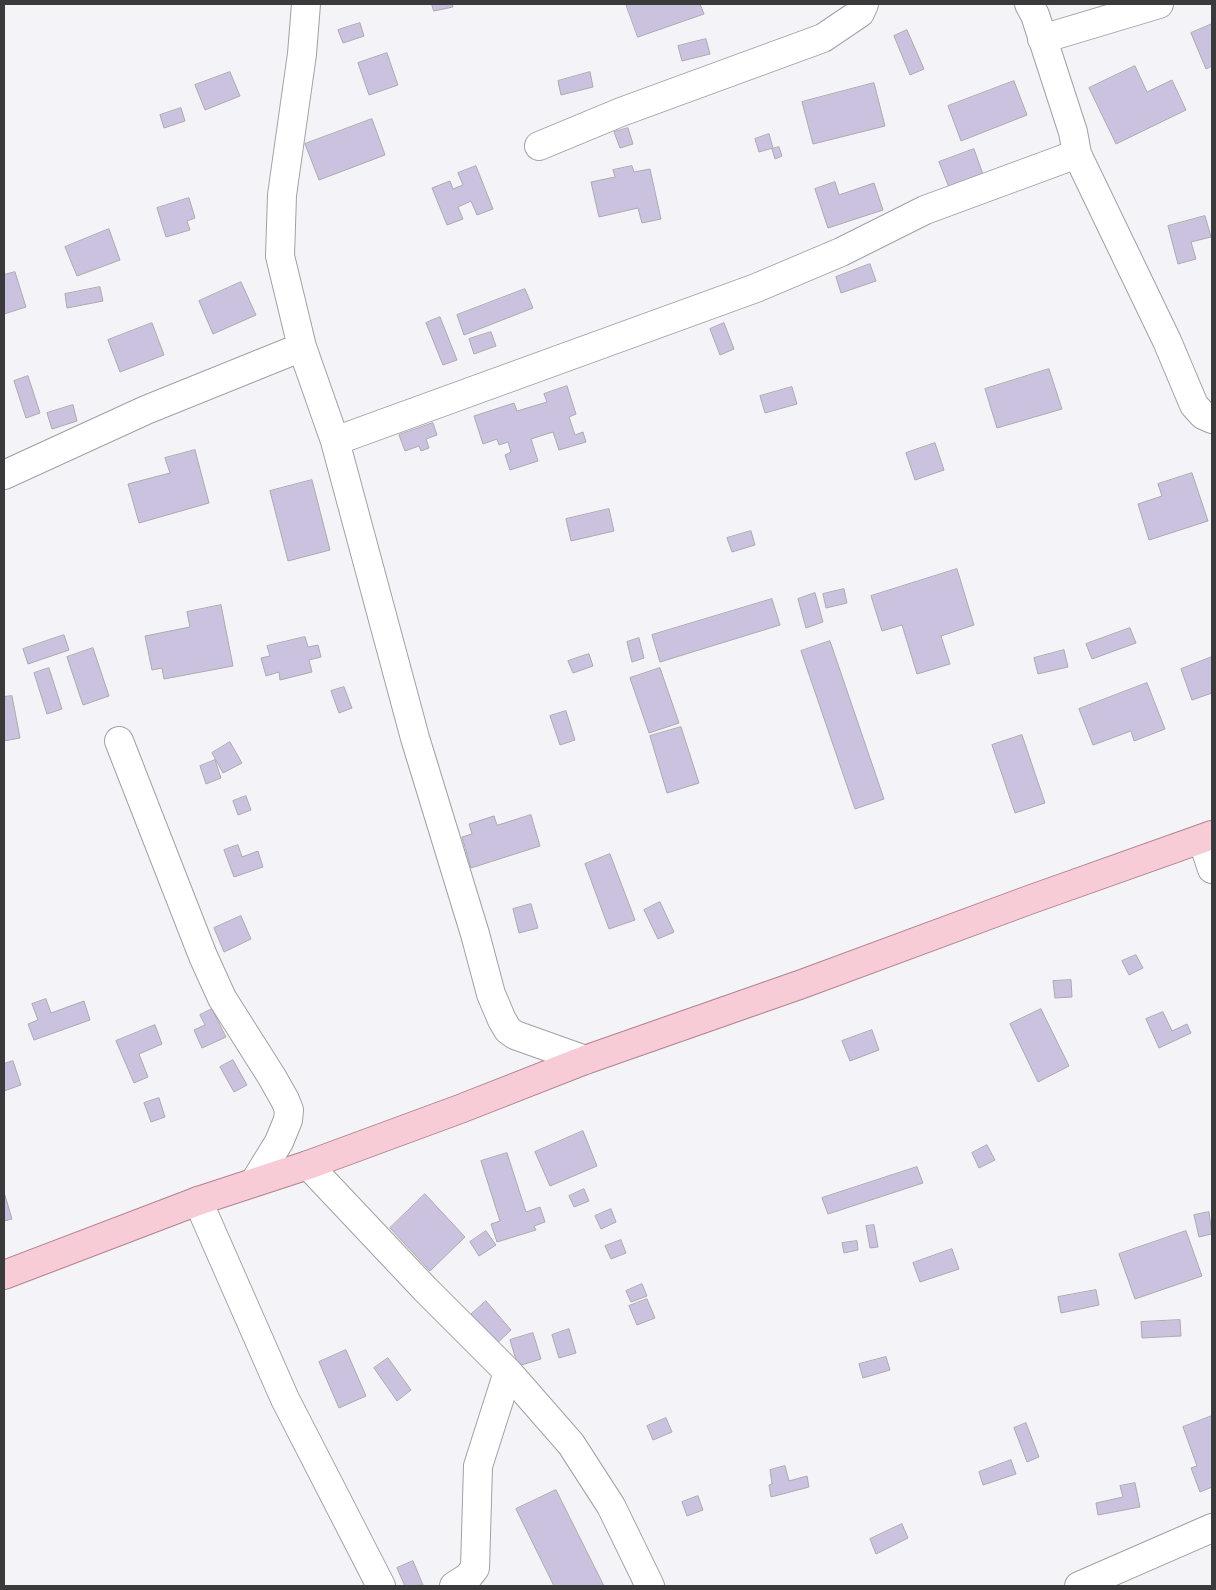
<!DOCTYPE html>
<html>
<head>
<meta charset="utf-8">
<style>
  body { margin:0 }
  #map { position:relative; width:1216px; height:1590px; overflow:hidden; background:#f4f3f7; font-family:"Fira Sans Condensed",sans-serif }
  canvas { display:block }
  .frame { position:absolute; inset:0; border:5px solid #3a393b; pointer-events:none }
</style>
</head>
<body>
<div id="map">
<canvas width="1216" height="1590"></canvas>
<div class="frame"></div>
</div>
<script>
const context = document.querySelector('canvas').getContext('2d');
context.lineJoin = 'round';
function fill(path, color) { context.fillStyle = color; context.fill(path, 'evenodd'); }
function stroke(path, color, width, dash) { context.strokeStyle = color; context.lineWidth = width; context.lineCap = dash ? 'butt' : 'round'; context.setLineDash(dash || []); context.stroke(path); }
const building = new Path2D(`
  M432 4H452L453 7 434 11Z
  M626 4H700L704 14 638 37Z
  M360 23 364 36 343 43 338 30Z
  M1212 24V66L1206 69 1191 33Z
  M907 30 924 69 910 75 894 36Z
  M706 39 710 54 682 61 678 46Z
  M387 53 398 85 369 95 358 63Z
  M1135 66 1147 92 1172 80 1186 110 1116 144 1089 88Z
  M230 72 240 96 205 110 195 85Z
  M590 72 593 87 561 95 558 81Z
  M1014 81 1027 115 961 141 948 106Z
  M874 83 885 126 813 144 802 102Z
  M181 108 185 121 164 128 160 115Z
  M372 119 385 155 319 180 305 144Z
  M628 128 633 144 620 148 614 132Z
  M769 134 773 148 759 152 755 139Z
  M779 147 782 156 775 159 772 149Z
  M974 149 984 177 950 190 939 162Z
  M476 166 493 209 477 215 471 201 458 207 463 219 447 225 432 188 450 181 453 189 463 185 458 173Z
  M632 166 634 172 650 169 661 219 642 223 638 208 599 217 591 182 615 177 613 170Z
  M835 182 839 195 874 183 883 210 828 228 815 189Z
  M189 198 195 218 187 221 190 230 166 237 157 208Z
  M1205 216 1211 237 1191 242 1196 259 1178 264 1168 226Z
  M109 229 120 260 77 276 65 247Z
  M870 264 876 281 841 293 836 277Z
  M15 272 26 307 4 314V275Z
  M241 282 256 315 213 334 199 301Z
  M100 287 103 301 67 308 65 294Z
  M525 289 533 308 464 335 457 315Z
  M440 317 457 360 443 365 426 323Z
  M152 323 164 355 120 372 108 340Z
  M724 323 734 349 720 355 710 329Z
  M491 332 496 346 474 354 469 339Z
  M1049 369 1062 409 997 428 985 389Z
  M28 376 40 413 26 418 14 381Z
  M567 386 576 414 569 417 575 435 583 432 586 442 559 450 553 432 531 439 538 461 510 470 505 455 511 452 508 442 499 445 497 439 483 444 474 416 514 403 517 411 547 402 544 394Z
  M792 387 797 404 765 413 760 396Z
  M73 405 77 421 52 429 47 413Z
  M433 423 437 435 426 439 429 448 421 451 419 446 405 451 399 435Z
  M935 443 944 470 915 480 906 453Z
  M195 450 209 503 139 523 128 484 170 473 165 458Z
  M1192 473 1208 521 1149 540 1138 504 1162 496 1158 484Z
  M312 480 330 550 288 561 270 491Z
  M609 509 614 531 571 541 566 519Z
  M751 531 755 545 732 552 727 538Z
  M957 569 974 625 941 636 950 664 917 674 902 625 882 631 871 596Z
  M844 589 847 603 826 608 823 594Z
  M815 593 823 622 806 628 798 599Z
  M772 599 780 625 660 662 652 635Z
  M221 605 233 666 164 679 162 668 152 670 145 636 190 627 187 612Z
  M1130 628 1136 643 1092 659 1086 644Z
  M64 635 69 650 28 664 23 649Z
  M305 637 308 647 318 645 321 657 309 660 312 672 280 680 279 672 266 676 261 658 270 656 267 646Z
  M639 638 644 658 632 662 627 642Z
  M830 641 884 799 855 809 801 651Z
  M93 648 109 696 83 705 67 657Z
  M1064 650 1068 667 1038 674 1034 658Z
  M589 654 593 666 573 673 568 661Z
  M1212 657V693L1192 700 1181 669Z
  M49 668 62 709 47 714 34 673Z
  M660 668 679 723 649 733 630 678Z
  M1147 683 1165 729 1134 741 1131 731 1093 745 1079 709Z
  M344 687 352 708 339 713 331 691Z
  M12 696 20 738 4 741V697Z
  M566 711 575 740 560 745 550 716Z
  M681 727 699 783 667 793 650 736Z
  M1022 735 1045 803 1015 813 992 745Z
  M230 742 242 763 223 773 212 753Z
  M215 760 221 778 206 784 200 766Z
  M246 796 251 810 238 815 233 801Z
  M531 815 540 846 471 868 462 837 472 834 469 824 494 816 497 825Z
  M238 845 242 857 258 851 263 867 234 877 224 850Z
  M610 854 635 920 609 929 585 864Z
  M660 902 674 932 658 939 644 910Z
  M531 904 538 928 519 933 513 909Z
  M241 916 251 939 224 952 214 928Z
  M1136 955 1143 968 1129 975 1122 961Z
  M1071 980 1072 997 1055 998 1053 981Z
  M46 999 51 1013 84 1001 90 1020 34 1040 28 1024 38 1020 32 1004Z
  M212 1009 226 1037 202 1048 194 1030 205 1025 200 1015Z
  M1041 1009 1069 1066 1038 1082 1010 1024Z
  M1163 1012 1172 1031 1187 1024 1191 1033 1159 1048 1146 1019Z
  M155 1025 162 1044 139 1054 148 1077 134 1083 116 1041Z
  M872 1030 879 1050 850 1061 842 1041Z
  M233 1060 247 1085 234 1092 220 1067Z
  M13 1061 21 1085 4 1091V1064Z
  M159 1098 165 1117 151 1122 144 1103Z
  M583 1131 597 1166 550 1186 535 1152Z
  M987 1145 995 1160 979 1168 972 1153Z
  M507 1153 526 1212 540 1207 545 1222 534 1226 536 1230 497 1242 491 1224 500 1221 481 1161Z
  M917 1167 923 1183 828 1214 822 1198Z
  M584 1189 589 1201 574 1207 569 1196Z
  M4 1192 12 1219 4 1221Z
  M425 1194 465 1237 430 1271 390 1228Z
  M611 1209 616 1222 601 1229 595 1216Z
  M1209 1212 1212 1234 1199 1237 1194 1215Z
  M874 1225 878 1247 870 1248 866 1226Z
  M486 1231 496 1245 479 1256 470 1242Z
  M1186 1231 1202 1276 1135 1299 1119 1254Z
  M621 1240 626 1253 611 1259 605 1246Z
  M857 1241 858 1250 844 1253 842 1243Z
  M952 1249 959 1269 920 1282 913 1263Z
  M642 1284 647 1296 631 1302 626 1291Z
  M1096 1290 1099 1305 1061 1313 1058 1297Z
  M647 1299 655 1318 637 1325 629 1306Z
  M486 1301 511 1330 492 1348 466 1319Z
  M1180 1320 1181 1336 1142 1338 1141 1322Z
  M569 1329 576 1353 559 1358 552 1335Z
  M533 1333 541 1359 518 1366 510 1340Z
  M346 1350 366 1396 339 1408 319 1362Z
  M886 1357 890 1370 863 1378 859 1364Z
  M388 1358 411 1390 397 1401 374 1368Z
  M1212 1416V1487L1200 1492 1191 1468 1197 1466 1183 1427Z
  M666 1418 672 1432 653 1440 647 1426Z
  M1026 1423 1039 1457 1027 1462 1014 1428Z
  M1011 1460 1016 1474 983 1485 979 1472Z
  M785 1466 789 1481 807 1476 809 1487 771 1497 769 1485 772 1484 770 1470Z
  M1135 1483 1140 1507 1098 1515 1096 1503 1123 1497 1120 1486Z
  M556 1490 604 1586H554L516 1509Z
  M698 1496 703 1510 687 1516 682 1502Z
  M902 1524 908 1538 876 1554 870 1539Z
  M413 1561 423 1585 405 1586 397 1568Z`);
fill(building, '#cbc2e0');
stroke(building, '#abaaae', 1);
const minor = new Path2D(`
  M306 4 302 54 282 195 280 256 302 347 335 441 415 738 475 934 491 994 502 1020 508 1030 515 1035 585 1060
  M1042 39 1159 4
  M539 146 621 112 823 38 860 13 864 4
  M1077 154 1167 341 1194 405 1203 415 1212 419
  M335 441 756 288 841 252 925 210 1077 154 1073 132 1035 15 1029 4
  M4 475 146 410 302 347
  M119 741 203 956 222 998 272 1077 285 1100 289 1110 288 1120 279 1142 255 1181
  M1202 839 1212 869
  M308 1165 425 1289 508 1372 571 1444 611 1506 650 1586
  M198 1201 285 1399 381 1586
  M454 1586 468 1577 475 1568 478 1466 508 1372
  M1079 1586 1212 1528`);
const major = new Path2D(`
  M4 1275 198 1201 308 1165 460 1109 585 1060 802 984 1029 900 1212 835`);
stroke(minor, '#a1a0a4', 30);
stroke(major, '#b2828e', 30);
stroke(minor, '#fff', 28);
stroke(major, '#f7ccd6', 28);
</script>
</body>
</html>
